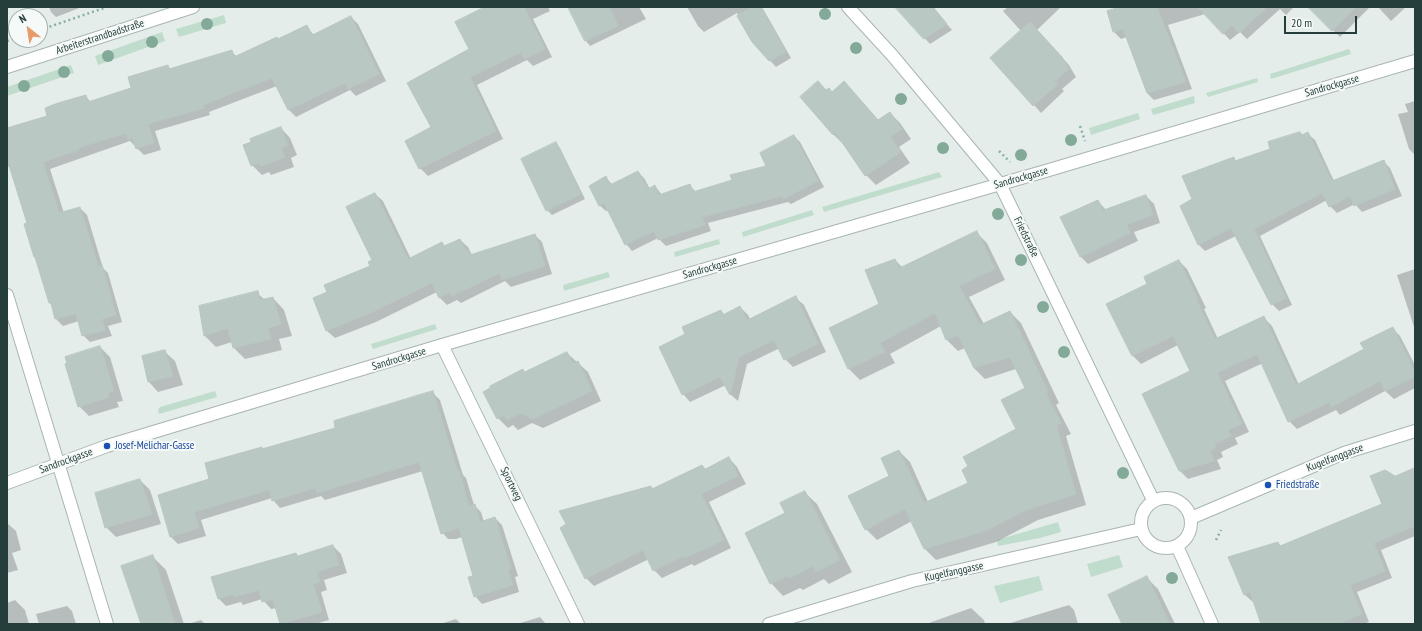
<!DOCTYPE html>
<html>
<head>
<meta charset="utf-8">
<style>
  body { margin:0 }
  #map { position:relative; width:1422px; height:631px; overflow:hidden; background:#e5edeb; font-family:"PT Sans Narrow",sans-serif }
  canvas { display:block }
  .frame { position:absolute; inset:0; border:8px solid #253e3b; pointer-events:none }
  .north { position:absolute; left:8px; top:8px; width:40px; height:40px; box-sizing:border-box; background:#f5faf8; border:1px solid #a2afac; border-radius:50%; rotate:330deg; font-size:11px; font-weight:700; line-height:16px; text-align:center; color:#253e3b }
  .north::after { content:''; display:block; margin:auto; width:14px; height:18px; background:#e79b69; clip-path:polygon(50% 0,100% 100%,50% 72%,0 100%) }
  .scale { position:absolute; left:1284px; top:16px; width:73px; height:18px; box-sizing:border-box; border:2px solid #253e3b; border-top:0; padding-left:5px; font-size:12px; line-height:14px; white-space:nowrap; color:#253e3b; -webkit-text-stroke:3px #f5faf8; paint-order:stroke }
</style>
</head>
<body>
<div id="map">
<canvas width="1422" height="631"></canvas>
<div class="frame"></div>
<div class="north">N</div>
<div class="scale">20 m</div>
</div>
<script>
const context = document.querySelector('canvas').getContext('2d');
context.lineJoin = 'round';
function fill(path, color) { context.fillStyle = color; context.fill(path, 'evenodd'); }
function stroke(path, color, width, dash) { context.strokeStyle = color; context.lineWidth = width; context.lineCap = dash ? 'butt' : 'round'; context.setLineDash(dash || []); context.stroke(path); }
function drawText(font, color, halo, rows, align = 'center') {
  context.font = font + ' "PT Sans Narrow",sans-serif'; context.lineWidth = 4; context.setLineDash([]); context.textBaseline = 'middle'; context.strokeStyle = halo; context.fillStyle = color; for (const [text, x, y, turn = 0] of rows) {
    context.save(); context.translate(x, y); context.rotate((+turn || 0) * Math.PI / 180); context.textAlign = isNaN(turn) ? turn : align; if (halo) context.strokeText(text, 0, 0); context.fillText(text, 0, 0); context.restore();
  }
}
fill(new Path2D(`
  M224 15 226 23 179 37 176 29Z
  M162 32 165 41 98 65 95 56Z
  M1349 49 1351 54 1271 79 1270 74Z
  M71 65 74 73 7 96V87Z
  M1257 78 1258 82 1208 97 1206 93Z
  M1194 96 1195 103 1153 115 1151 109Z
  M1138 113 1140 119 1091 135 1089 128Z
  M939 172 942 177 824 212 822 207Z
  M812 210 814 215 743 237 742 232Z
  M719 239 720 244 675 257 674 252Z
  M608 272 610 277 564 291 563 285Z
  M435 324 437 329 373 349 371 344Z
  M215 391 217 397 159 414 158 410 160 407Z
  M1058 522 1061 532 1040 538 998 546 997 540Z
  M1119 555 1123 567 1091 577 1087 564Z
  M1039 576 1043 590 1000 603 994 586Z`), '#c0dccc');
fill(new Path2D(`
  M49 7H82L56 17 51 12Z
  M487 7H548L550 11 533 19 552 57 533 66 527 60 477 85 503 139 428 176 420 168 433 127 470 50Z
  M569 7H639L646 19 590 46 586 41Z
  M687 7H762L791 58 776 67 753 42 737 13 704 32 698 26Z
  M896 7H937L934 9 952 30 930 44Z
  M1008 7H1061L1037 30 1069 65 1076 77 1062 89 1064 91 1041 113 1034 105 1021 31 1003 11Z
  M1124 7H1294L1286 15 1280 9 1247 39 1240 32 1230 40 1205 14 1168 25 1192 89 1154 100 1147 93 1127 37 1121 39 1114 32Z
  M1309 7H1370L1340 37Z
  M1378 7H1406L1391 21Z
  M351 17 358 24 386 81 356 96 350 90 296 117 289 110 277 86 209 112 210 115 155 131 161 150 144 155 130 141 50 169 64 213 80 208 87 215 103 268 108 273 122 322 108 326 112 336 90 342 83 335 79 321 63 326 56 319 53 306 50 303 28 223 11 169 7 165V129L49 116 85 96 91 102 132 89 167 66 171 69 231 51 237 57 306 26 314 35Z
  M826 91 832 93H854L879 121 890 113 900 123 911 139 899 147 910 163 876 185 866 175 844 143 843 144 833 134Z
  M1415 101V155L1409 149 1398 114 1408 112 1405 104Z
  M281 128 290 138 297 155 291 158 294 167 271 175 269 172 262 175 252 165Z
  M1308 134 1315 140 1334 181 1383 161 1390 168 1402 196 1362 212 1355 204 1337 213 1330 206 1327 200 1260 236 1292 305 1279 311 1272 304 1236 236 1205 251 1198 244 1193 200 1233 158 1236 161 1271 150Z
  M794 136 800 142 824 187 791 204 788 202 708 223 711 231 666 246 658 238 632 251 626 244 609 210 606 211 599 205 606 178 613 185 638 172 644 178 650 189 655 186 662 195 689 185 696 192 733 180 768 166Z
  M556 143 560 148 585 199 552 215 547 210Z
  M375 194 383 201 411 259 442 243 445 247 460 240 468 247 472 255 535 235 542 242 552 274 511 287 505 281 461 303 457 300 447 305 439 297 437 292 376 322 335 338 327 331 314 299 329 293 371 267 374 261Z
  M1146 196 1154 204 1160 223 1134 232 1138 241 1088 264 1080 256 1098 201 1106 210Z
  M976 232 987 243 1005 280 969 297 984 324 1010 312 1021 323 1059 403 1056 405 1071 434 1066 436 1086 505 1038 520 996 542 936 560 925 549 912 521 877 540 866 529 891 476 899 451 910 462 928 502 970 483 1017 430 1026 389 1016 369 985 379 974 368 965 348 958 351 947 340 941 326 890 354 895 363 860 380 849 369 830 329 880 305 895 260 903 268Z
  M1179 261 1187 269 1206 308 1204 309 1218 339 1264 318 1272 326 1299 385 1365 350 1392 328 1400 336 1415 365V388L1394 399 1385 391 1340 415 1336 410 1297 429 1289 421 1263 363 1225 381 1249 432 1235 438 1238 444 1221 452 1223 457 1217 460 1221 469 1188 479 1180 471 1191 372 1178 345 1141 364 1133 356 1148 284Z
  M1415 269V330L1397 275Z
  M257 293 265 300 273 298 284 310 292 336 279 339 282 350 245 359 234 348 232 342 216 347 205 336 200 307Z
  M796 298 804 305 826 352 793 367 785 359 780 348 747 364 738 401 730 394 726 385 690 402 683 394 687 334 721 311 725 315 740 307 748 315 750 319Z
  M100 347 110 357 123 401 117 402 119 407 89 416 79 406Z
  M165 352 175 361 183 385 158 392 149 382Z
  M567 353 588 372 601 401 543 428 532 423 518 430 513 425 508 428 498 418 485 392Z
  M433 393 440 400 463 475 466 478 474 505 481 512 484 522 495 518 502 525 518 576 515 577 519 592 482 604 475 596 474 576 462 537 456 539H448L441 531 423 471 325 500 321 496 280 508 273 500 272 498 201 520 206 536 178 544 171 537 159 496 211 479 263 450 337 428Z
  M729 458 737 467 746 484 709 502 731 548 694 566 692 564 662 578 654 570 649 559 594 586 586 578 651 487 653 490 706 470Z
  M1415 469V536L1381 550 1392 578 1357 592 1369 622 1363 624H1263L1255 601 1253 602 1245 595 1230 558 1277 543 1281 547 1383 505 1395 477Z
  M140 480 150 490 161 524 116 537 106 527Z
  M804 492 817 504 852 572 829 584 824 579 803 590 800 588 783 596 771 583 787 513Z
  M7 523 16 531 21 550 12 553 18 570 7 573Z
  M333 546 341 554 347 573 324 580 327 590 321 592 329 620 315 624H282L277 608 271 609 262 599 243 605 241 602 226 606 218 598 296 554 299 557Z
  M152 556 166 570 184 624H144Z
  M1147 578 1158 589 1175 624H1123Z
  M15 600 25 610 29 624H7V603Z
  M1069 605 1074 610 1078 624H1007Z
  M67 606 72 611 76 624H39L36 614Z
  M971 608 984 620 985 624H926Z
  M540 617 546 624H517Z
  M456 619 461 624H440Z
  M201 620 205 624H188Z`), '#0003');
const building = new Path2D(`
  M485 7H524L545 49 525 59 521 52 470 77 496 131 419 169 405 141 431 127 407 83 469 49 455 22Z
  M568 7H609L618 26 585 41Z
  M753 7H761L786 52 769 61 752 42 737 16Z
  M895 7H933L947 24 924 39Z
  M1121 7H1157L1186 82 1147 93 1123 29 1113 32 1107 11Z
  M1198 7H1267L1239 33 1232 25 1223 34Z
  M1308 7H1356L1332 31Z
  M351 16 379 74 348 89 345 83 288 110 272 78 203 105 204 108 148 124 154 143 136 149 132 138 128 140 126 133 78 148 79 150 43 162 59 213 80 207 98 266 102 265 116 315 102 319 105 330 82 336 76 314 55 319 51 303H49L35 257H34L24 224 27 223 7 159V128L47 116 45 108 58 103 86 95 88 102 131 88 128 77 168 65 169 69 232 50 234 57 277 37 278 39 307 25 312 35Z
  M1030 22 1062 57 1069 69 1055 81 1058 84 1033 106 990 58Z
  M818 81 826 90 829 88 832 92 844 81 878 120 890 112 902 129 890 137 901 152 865 176 835 132 833 135 800 97Z
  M281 127 288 145 281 148 285 157 261 166 259 163 251 166 243 145 251 142 250 139Z
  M1300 132 1302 135 1308 132 1332 181 1384 160 1395 189 1354 206 1350 196 1329 207 1322 193 1254 229 1286 298 1271 305 1231 228 1198 245 1180 206 1192 199 1182 176 1234 157 1235 161 1270 149 1268 142Z
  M794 135 818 181 783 199 782 196 702 217 705 225 658 240 654 231 625 245 604 203 599 206 589 186 606 176 610 185 638 171 648 189 655 185 659 195 690 184 693 192 732 180 730 175 766 166 760 153Z
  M556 142 581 194 546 211 521 159Z
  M375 193 408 259 442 242 444 246 460 239 466 250 467 249 470 255 535 234 545 266 502 280 500 273 452 296 450 292 439 298 432 283 368 314 326 331 313 298 327 292 324 285 370 266 368 262 372 260 346 207Z
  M1146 195 1153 215 1127 224 1130 233 1080 257 1060 217 1098 200 1103 210Z
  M977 231 995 269 959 286 980 325 1010 311 1048 392 1046 394 1061 423 1056 425 1076 494 1026 510 985 531 924 549 905 509 865 530 848 496 889 476 881 458 899 450 924 503 968 483 962 470 968 466 963 457 1016 429 1001 400 1025 388 1010 357 974 368 958 335 946 340 935 313 880 343 885 352 848 369 829 328 879 304 865 270 895 259 899 268Z
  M1179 260 1198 300 1197 301 1215 339 1264 316 1296 385 1364 349 1360 343 1393 327 1415 372V377L1385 391 1380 381 1331 407 1329 402 1288 422 1257 354 1217 373 1242 424 1228 430 1231 436 1214 444 1216 448 1210 451 1214 461 1179 471 1142 394 1190 371 1173 336 1132 356 1106 304 1147 284 1144 277Z
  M258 291 260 300 273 297 281 324 268 328 271 339 233 348 228 328 204 336 199 306Z
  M796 296 818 344 784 360 774 340 739 357 730 395 720 377 682 395 659 347 685 334 682 327 721 310 723 315 740 306 747 320Z
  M100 346 114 391 108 392 109 397 78 407 65 364 67 363 65 357Z
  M165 350 173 376 148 382 142 356Z
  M567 352 573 364 578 361 592 391 533 419 521 413 507 420 504 415 497 419 483 392 490 388V386L523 369 524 372Z
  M433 391 457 470H459L469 506 475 504 480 522 495 517 511 569 508 570 513 585 474 597 468 577 473 576 459 528 441 534 419 462 317 493 315 488 272 501 269 490 194 512 199 528 170 537 158 495 209 479 205 463 262 447V449L335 428 334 421Z
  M729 457 738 476 701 494 724 540 685 558 684 556 653 571 643 550 585 579 560 528 566 524 559 511 651 486 652 489 702 465 705 469Z
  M1415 468V526L1374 543 1385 571 1350 585 1362 614 1338 624H1261L1250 592 1244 595 1228 557 1278 542 1280 546 1382 504 1370 476 1385 470 1395 476Z
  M140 479 152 514 105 528 95 493Z
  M805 491 840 560 816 572 813 566 790 578 787 576 770 584 745 533 785 513 780 503Z
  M333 545 339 565 317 572 320 582 313 584 322 612 280 624 273 599 262 602 259 590 234 597 233 594 218 599 211 577 296 553 297 556Z
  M153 555 175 624H141L121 566Z
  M1147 576 1170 624H1122L1108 595Z`);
fill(building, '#bac8c4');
stroke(building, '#b8c6c2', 1);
const minor = new Path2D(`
  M848 7 892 55 1000 184 1153 500
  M7 295 107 624
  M442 345 578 624
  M7 483 107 446 442 345 1049 170 1415 61
  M1141 523a25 25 0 1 1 50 0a25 25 0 1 1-50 0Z
  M1191 518 1344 453 1415 431
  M1177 546 1212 624
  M769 624 912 581 1141 529`);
const tertiary = new Path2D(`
  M7 67 193 7`);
stroke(minor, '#a8b5b3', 14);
stroke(tertiary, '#a8b5b3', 14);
stroke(new Path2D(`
  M40 30 107 7
  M7 41 16 38
  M1080 126 1085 141
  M999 151 1010 162
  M1216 540 1221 530`), '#88aea8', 2.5, [2, 3]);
stroke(minor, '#fff', 12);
stroke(tertiary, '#fff', 12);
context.fillStyle = '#83a998';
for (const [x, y] of [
  [825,14],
  [207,24],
  [152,42],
  [856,48],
  [108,56],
  [64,72],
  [24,86],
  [901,99],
  [1071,140],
  [943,148],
  [1021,155],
  [998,214],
  [1021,260],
  [1043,307],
  [1064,352],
  [1123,473],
  [1172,578]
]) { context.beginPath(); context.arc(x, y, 6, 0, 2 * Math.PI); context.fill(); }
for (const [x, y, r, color] of [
  [107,446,4,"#1a4fb4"],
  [1268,485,4,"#1a4fb4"]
]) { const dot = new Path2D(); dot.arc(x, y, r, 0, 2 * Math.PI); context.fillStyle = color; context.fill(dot); stroke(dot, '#f5faf8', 1.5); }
drawText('11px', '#253e3b', '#f5faf8', [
  ["Arbeiterstrandbadstraße",100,37,-18],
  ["Sandrockgasse",1332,86,-16],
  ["Sandrockgasse",1021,178,-16],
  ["Friedstraße",1026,237,64],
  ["Sandrockgasse",710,268,-16],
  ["Sandrockgasse",399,359,-17],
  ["Kugelfanggasse",1335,458,-21],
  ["Sandrockgasse",66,461,-20],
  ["Sportweg",511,484,64],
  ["Kugelfanggasse",954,572,-12]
]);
drawText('11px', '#164399', '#f5faf8', [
  ["Josef-Melichar-Gasse",115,446],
  ["Friedstraße",1276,485]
], 'left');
</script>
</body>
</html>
